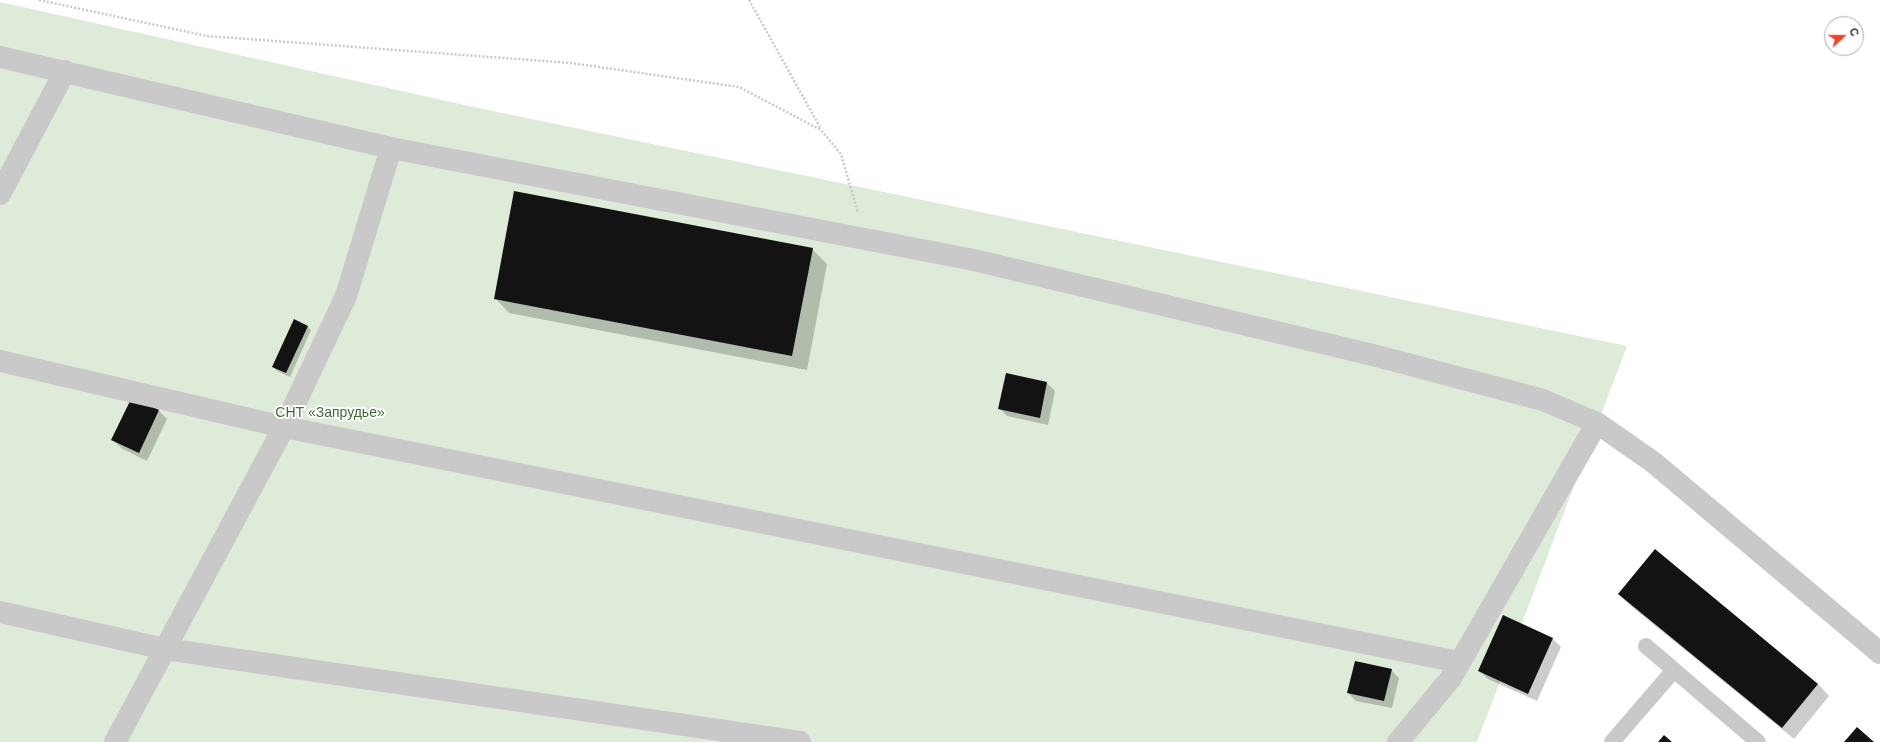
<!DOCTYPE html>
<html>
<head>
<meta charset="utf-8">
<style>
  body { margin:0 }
  #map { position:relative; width:1880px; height:742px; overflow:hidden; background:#fff; font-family:Arial,sans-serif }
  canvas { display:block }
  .north { position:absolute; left:1824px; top:16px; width:40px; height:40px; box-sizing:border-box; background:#fff; border:1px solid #ababab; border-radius:50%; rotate:69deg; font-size:11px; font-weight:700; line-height:16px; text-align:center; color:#2c2c2c }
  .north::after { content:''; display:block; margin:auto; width:14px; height:18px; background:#ed4224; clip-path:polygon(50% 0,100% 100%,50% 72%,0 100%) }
</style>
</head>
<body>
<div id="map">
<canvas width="1880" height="742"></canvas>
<div class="north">С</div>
</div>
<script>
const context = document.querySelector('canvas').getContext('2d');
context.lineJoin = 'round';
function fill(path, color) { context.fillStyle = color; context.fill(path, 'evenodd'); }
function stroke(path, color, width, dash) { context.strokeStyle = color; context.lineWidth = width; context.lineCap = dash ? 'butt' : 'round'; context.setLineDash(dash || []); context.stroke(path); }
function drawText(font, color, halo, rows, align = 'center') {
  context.font = font + ' Arial,sans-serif'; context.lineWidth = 4; context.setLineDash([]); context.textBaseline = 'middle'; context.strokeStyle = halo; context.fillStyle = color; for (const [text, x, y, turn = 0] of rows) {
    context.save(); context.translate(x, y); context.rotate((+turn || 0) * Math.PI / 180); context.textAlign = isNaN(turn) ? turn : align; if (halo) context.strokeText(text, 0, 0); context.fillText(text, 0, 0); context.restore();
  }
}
fill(new Path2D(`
  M0 2 469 106 1627 346 1477 742H0Z`), '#deebd8');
fill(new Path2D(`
  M812 249 827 264 807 370 509 313 495 298Z
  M307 326 311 330 290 377 277 371 273 367Z
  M1006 374 1047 383 1055 391 1048 425 1007 416 999 408Z
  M159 411 167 419 147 461 121 448 113 440Z
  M1619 594 1818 684 1829 696 1794 739 1631 606Z
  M1504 617 1553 639 1561 647 1537 701 1488 679 1480 671Z
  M1391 670 1399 678 1392 708 1356 701 1348 693Z`), '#0003');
fill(new Path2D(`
  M514 191 813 248 792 356 494 299Z
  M294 319 308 326 286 373 272 367Z
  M1006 373 1047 382 1040 418 998 409Z
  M132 397 159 410 139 453 111 440Z
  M1655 549 1818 684 1782 728 1618 594Z
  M1503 615 1553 638 1528 694 1478 671Z
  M1355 661 1392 669 1384 701 1347 693Z
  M1857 727 1874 742H1844Z
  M1664 735 1672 742H1658Z`), '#131313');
stroke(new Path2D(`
  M39 0 207 36 571 63 739 87 821 130 841 154 858 213
  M749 0 821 129`), '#c9c9c9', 2.5, [2, 2]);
stroke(new Path2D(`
  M1646 646 1758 742
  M1612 742 1674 670`), '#c9c9c9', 16);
stroke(new Path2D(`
  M0 57 391 148 974 260 1377 356 1543 400 1597 423 1653 462 1880 653
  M391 148 346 296 284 427 165 649 800 742
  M0 194 65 71
  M0 361 284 427 1459 662
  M0 612 165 649 115 742
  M1398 742 1451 678 1597 423`), '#c9c9c9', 22);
drawText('14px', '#446938', '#fff', [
  ["СНТ «Запрудье»",330,413]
]);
</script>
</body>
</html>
